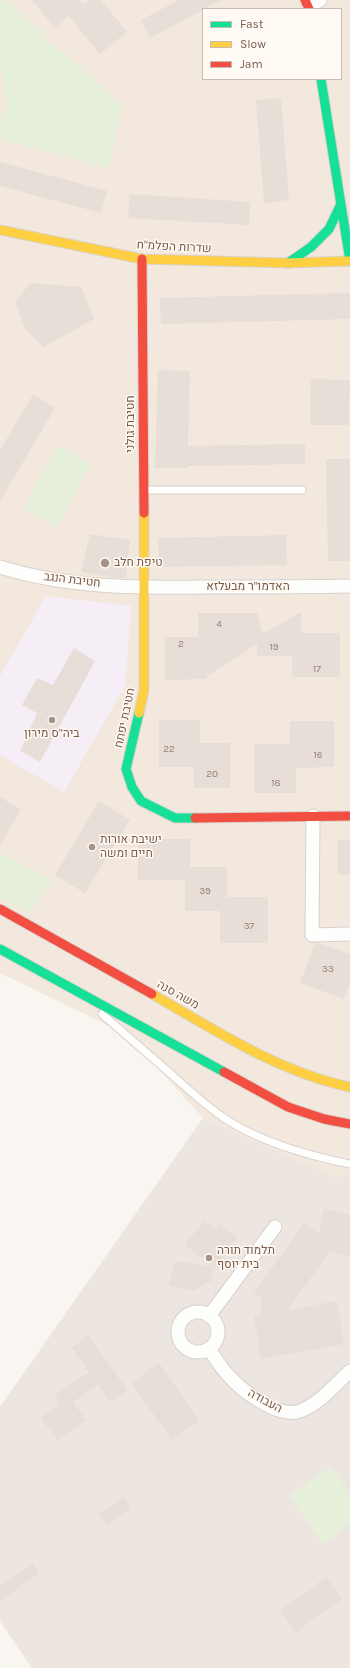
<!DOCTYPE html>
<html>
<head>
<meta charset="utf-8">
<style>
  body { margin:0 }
  #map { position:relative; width:350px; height:1668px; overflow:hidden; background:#f9f5f0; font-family:Karla,sans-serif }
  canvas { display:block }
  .legend { position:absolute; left:202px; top:8px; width:140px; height:72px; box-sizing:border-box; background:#fffaf3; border:1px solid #cabbb1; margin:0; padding:5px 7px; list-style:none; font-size:12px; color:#7a5c4d }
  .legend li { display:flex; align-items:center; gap:8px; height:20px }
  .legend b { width:20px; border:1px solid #cabbb1 }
</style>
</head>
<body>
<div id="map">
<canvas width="350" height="1668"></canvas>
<ul class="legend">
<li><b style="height:5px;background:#16e098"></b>Fast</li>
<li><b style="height:5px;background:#ffcf43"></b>Slow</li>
<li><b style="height:5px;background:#f24e42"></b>Jam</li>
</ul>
</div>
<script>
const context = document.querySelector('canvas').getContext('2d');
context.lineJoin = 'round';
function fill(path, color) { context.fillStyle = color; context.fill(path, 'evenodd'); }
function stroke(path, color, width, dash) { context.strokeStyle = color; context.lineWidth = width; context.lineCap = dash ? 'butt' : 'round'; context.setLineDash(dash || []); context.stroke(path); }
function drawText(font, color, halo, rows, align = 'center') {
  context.font = font + ' Karla,Heebo,sans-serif'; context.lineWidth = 3; context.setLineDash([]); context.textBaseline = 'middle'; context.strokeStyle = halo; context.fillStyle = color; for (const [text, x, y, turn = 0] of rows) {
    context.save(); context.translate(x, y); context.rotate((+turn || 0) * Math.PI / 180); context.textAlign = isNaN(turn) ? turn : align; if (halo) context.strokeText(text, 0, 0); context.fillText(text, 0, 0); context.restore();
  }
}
fill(new Path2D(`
  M0 0H350V1668H32L0 1621V1407L203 1118 128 1035 0 973ZM203 9H341V79H203Z`), '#f2e8de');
fill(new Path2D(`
  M203 1118 333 1177H350V1668H32L0 1621V1407Z`), '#ede5e0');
fill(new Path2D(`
  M46 596 131 606 125 686 64 792 0 755V676Z`), '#f6eef6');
fill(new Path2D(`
  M0 0H7L37 28 48 41 68 56 122 106 109 168 0 139V119L8 106 0 62Z
  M58 446 91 464 57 527 23 508Z
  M0 853 53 880 29 913 0 898Z
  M331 1467 350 1494V1524L323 1544 289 1496Z`), '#e7f0db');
fill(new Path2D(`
  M32 0H80L84 5 90 0H101L127 32 100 54 69 16 55 28Z
  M179 0H222L203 9V10L150 38 141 20Z
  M281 98 289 200 264 203 256 100Z
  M0 162 107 191 101 213 0 186Z
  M130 194 250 202 249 225 128 218Z
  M31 283 81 287 94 319 43 347 25 329 15 301Z
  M350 293V319L161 324 160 298Z
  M158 370 190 371 188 446 305 444V464L188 466 187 468H155Z
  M311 379 350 380 349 425H310Z
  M33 395 55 408 0 501V450Z
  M326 459H350V561H328Z
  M90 534 130 540 126 578H114L81 572Z
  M286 535 287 565 159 567 158 538Z
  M301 612V633H340V677H292V656H257V644L207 676V679L165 680V637H198V613H257L263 634Z
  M74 648 95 661 40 762 20 751 37 713 22 705 37 678 53 685Z
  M159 720H200V743H230V788H194V767H159Z
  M290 721H334V767L296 768V793H254V744H290Z
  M0 797 21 810 0 845Z
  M99 801 130 820 85 893 55 875Z
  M138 839H190V867H227V897H268V943H220V911H185V880H138Z
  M338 840H350V874H338Z
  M315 943H318L350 954V984L344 999 300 983Z
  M324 1209 350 1214V1256L329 1252 288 1310 337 1301 344 1344 261 1359 254 1316 260 1315 262 1299 254 1293 304 1223 319 1234Z
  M204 1220 216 1229 220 1224 237 1237 211 1273 212 1280 194 1291 169 1286 175 1261 215 1267 185 1245Z
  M89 1335 127 1390 110 1402 98 1385 73 1402 86 1420 57 1440 41 1418 60 1404 54 1396 89 1372 72 1348Z
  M159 1363 199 1421 172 1440 131 1383Z
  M124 1497 131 1508 107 1525 99 1514Z
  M32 1563 39 1573 0 1601V1586Z
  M326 1577 342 1599 296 1632 280 1611Z`), '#e6ded7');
const lane = new Path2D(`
  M144 490H302
  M102 1014C125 1034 148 1054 171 1074 189 1090 207 1107 227 1120 262 1142 310 1156 350 1164`);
const street = new Path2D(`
  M309 7 320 0
  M0 567C66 588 139 588 207 587 255 587 302 587 350 586
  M313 816 312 935 350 934
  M178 1332a20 20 0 1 1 40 0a20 20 0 1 1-40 0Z
  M209 1316 275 1227
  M209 1349C215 1358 221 1368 229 1376 242 1391 279 1419 300 1411 319 1404 335 1385 350 1371`);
const fast = new Path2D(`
  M321 79 350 261
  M288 263 311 247 329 229 341 204
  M139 713 126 769 132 787 141 801 175 818H195
  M0 949 224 1072`);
const slow = new Path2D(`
  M0 230 142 259 288 263 350 261
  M139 713 144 690V513
  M152 994C215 1030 278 1072 350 1087`);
const jam = new Path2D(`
  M305 0 309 9
  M142 259 144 513
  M195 818 350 816
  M0 909 152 994
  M224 1072 288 1107 324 1119 350 1124`);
stroke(lane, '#d7d1cb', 9);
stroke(street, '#d7d1cb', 15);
stroke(fast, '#d9d2cb', 11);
stroke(slow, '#d9d2cb', 11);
stroke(jam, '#d9d2cb', 11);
stroke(lane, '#fefefd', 7);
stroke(street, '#fefefd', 13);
stroke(fast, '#16e098', 9);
stroke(slow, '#ffcf43', 9);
stroke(jam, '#f24e42', 9);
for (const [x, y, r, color] of [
  [105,563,5,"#a69286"],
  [52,720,4,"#a69286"],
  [92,847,4,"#a69286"],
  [209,1258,4,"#a69286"]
]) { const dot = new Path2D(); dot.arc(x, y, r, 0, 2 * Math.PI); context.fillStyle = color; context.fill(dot); stroke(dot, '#fffaf3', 1.5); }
drawText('10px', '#977e72', null, [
  ["4",219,624],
  ["2",181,644],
  ["19",274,647],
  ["17",317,669],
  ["22",169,749],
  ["16",318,755],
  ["20",212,774],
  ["18",276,783],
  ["39",205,891],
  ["37",249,926],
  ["33",328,969]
]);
drawText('12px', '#7a5c4d', '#fffaf3', [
  ["שדרות הפלמ\"ח",174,247,3],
  ["חטיבת גולני",131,424,-90],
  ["חטיבת הנגב",72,580,7],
  ["האדמו\"ר מבעלזא",248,587],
  ["חטיבת יפתח",125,718,-78],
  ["משה סנה",178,995,29],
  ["העבודה",265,1401,28]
]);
drawText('12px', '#7a5c4d', '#fffaf3', [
  ["טיפת חלב",114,563],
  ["ביה\"ס מירון",52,734,"center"],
  ["ישיבת אורות",100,840],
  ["חיים ומשה",100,854],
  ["תלמוד תורה",217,1251],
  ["בית יוסף",217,1265]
], 'left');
</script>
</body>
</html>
